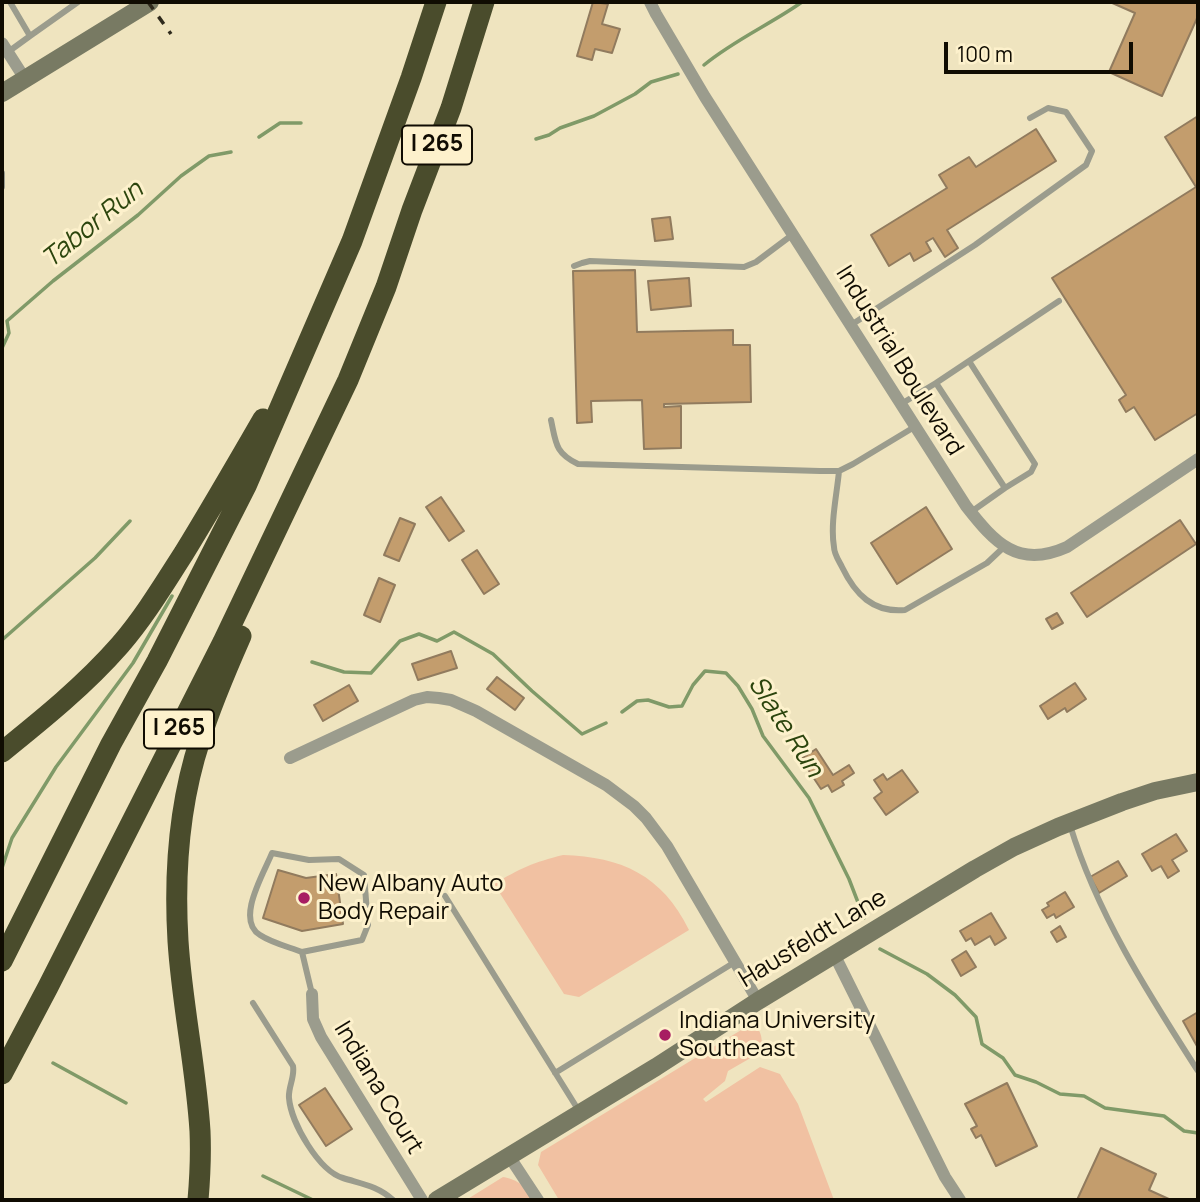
<!DOCTYPE html>
<html>
<head>
<meta charset="utf-8">
<style>
  body { margin:0 }
  #map { position:relative; width:1200px; height:1202px; overflow:hidden; background:#efe4bf; font-family:Manrope,sans-serif }
  canvas { display:block }
  .frame { position:absolute; inset:0; border:4px solid #100c02; pointer-events:none }
  .scale { position:absolute; left:944px; top:42px; width:189px; height:32px; box-sizing:border-box; border:4px solid #100c02; border-top:0; padding-left:9px; font-size:21px; line-height:24px; white-space:nowrap; color:#100c02; -webkit-text-stroke:5px #fdf1cc; paint-order:stroke }
</style>
</head>
<body>
<div id="map">
<canvas width="1200" height="1202"></canvas>
<div class="frame"></div>
<div class="scale">100 m</div>
</div>
<script>
const context = document.querySelector('canvas').getContext('2d');
context.lineJoin = 'round';
function fill(path, color) { context.fillStyle = color; context.fill(path, 'evenodd'); }
function stroke(path, color, width, dash) { context.strokeStyle = color; context.lineWidth = width; context.lineCap = dash ? 'butt' : 'round'; context.setLineDash(dash || []); context.stroke(path); }
function drawText(font, color, halo, rows, align = 'center') {
  context.font = font + ' Manrope,sans-serif'; context.lineWidth = 6; context.setLineDash([]); context.textBaseline = 'middle'; context.strokeStyle = halo; context.fillStyle = color; for (const [text, x, y, turn = 0] of rows) {
    context.save(); context.translate(x, y); context.rotate((+turn || 0) * Math.PI / 180); context.textAlign = isNaN(turn) ? turn : align; if (halo) context.strokeText(text, 0, 0); context.fillText(text, 0, 0); context.restore();
  }
}
fill(new Path2D(`
  M563 855C622 857 662 875 689 930L579 997 564 994 494 884C519 869 534 862 563 855Z
  M751 1024C762 1028 763 1040 761 1052L728 1071 725 1081 703 1099 706 1102 760 1067 780 1074 798 1104 834 1200H559L538 1165 541 1152Z
  M503 1177C519 1180 525 1186 533 1200H466Z`), '#f1c1a2');
stroke(new Path2D(`
  M704 65C734 40 771 24 802 2
  M259 137 280 123H301
  M536 139 549 135 560 128 594 116 635 94 651 82 678 74
  M2 348 9 333 7 321 53 281 138 215 181 176 209 156 231 152
  M2 640 95 558 130 521
  M312 662 344 672 371 673 400 641 419 634 437 641 454 632 493 654 532 691 582 734 606 723
  M622 712 637 701 648 700 669 707 682 706 693 685 705 671 726 673 738 686 752 709 763 736 809 798 849 879 864 918
  M2 868 12 838 56 767 133 663 172 596
  M880 949 927 974 955 995 976 1017 982 1044 1003 1058 1015 1075 1036 1082 1060 1094 1084 1096 1105 1108 1164 1116 1184 1131 1198 1133
  M53 1063 126 1103
  M263 1176 313 1200`), '#809a68', 3.5);
const building = new Path2D(`
  M593 2 608 4 602 24 620 29 612 53 595 49 592 60 577 56Z
  M1110 2H1198V16L1162 96 1109 72 1135 13Z
  M1198 116V413L1155 440 1134 407 1126 412 1119 400 1126 395 1052 278 1196 187 1165 137Z
  M1036 129 1056 161 947 230 958 248 945 257 933 238 926 242 931 251 914 261 910 253 889 266 871 235 947 188 939 175 969 157 976 167Z
  M670 217 673 239 655 241 652 219Z
  M635 270 637 332 733 330V345H750L751 402 664 404V407L681 406V448L644 449 642 400 591 401 592 422 577 423 573 271Z
  M689 278 691 306 651 310 648 281Z
  M441 497 464 531 449 541 426 507Z
  M926 507 952 549 897 584 871 543Z
  M400 518 415 524 399 561 384 555Z
  M1180 520 1196 544 1087 617 1071 593Z
  M477 550 499 584 484 594 462 560Z
  M379 578 395 585 380 622 364 615Z
  M1057 613 1063 623 1052 629 1046 619Z
  M451 651 457 668 418 680 412 664Z
  M497 677 524 698 515 710 487 689Z
  M1075 683 1086 699 1067 712 1065 708 1048 719 1040 706Z
  M349 685 358 701 323 721 314 705Z
  M816 749 833 775 849 765 854 773 842 781 844 785 832 792 828 785 821 789 801 759Z
  M902 770 918 792 886 815 874 798 882 792 874 780 883 774 887 780Z
  M1176 834 1187 851 1172 860 1179 871 1168 878 1161 866 1152 871 1142 854Z
  M1118 861 1127 876 1099 893 1090 877Z
  M278 870 306 878 336 874 343 924 302 931 263 918Z
  M1065 892 1074 907 1056 918 1054 914 1047 918 1042 910 1049 906 1047 903Z
  M991 913 1006 938 995 945 990 936 975 945 971 938 966 941 960 931Z
  M1060 926 1066 937 1057 942 1051 932Z
  M966 951 976 967 961 976 952 960Z
  M1198 1012V1048L1183 1021Z
  M1007 1083 1037 1146 996 1166 981 1135 976 1138 971 1129 977 1126 965 1104Z
  M325 1088 352 1129 326 1146 299 1105Z
  M1101 1148 1156 1174 1149 1190 1171 1200H1077Z`);
fill(building, '#c39d6d');
stroke(building, '#917b5e', 2);
stroke(new Path2D(`
  M30 36 78 2
  M8 52 30 36 10 2
  M2 173V187
  M574 266 582 263 590 261 744 267 756 262 792 235
  M851 325 975 245 1086 165 1092 151 1066 112 1048 108 1030 118
  M969 361 1035 464 1031 472 1005 488
  M936 383 1059 301
  M901 404 936 383 1005 488 971 512
  M551 420C556 443 555 453 578 464L820 471H839L853 464 916 426
  M839 471C837 494 830 524 834 547 834 554 839 561 842 567 855 594 873 613 905 610L987 563 1005 546
  M1070 825C1097 914 1148 993 1198 1071
  M445 896 579 1111
  M302 952C289 947 272 943 260 935 235 920 264 873 272 853L309 860 339 859 364 875 368 925 362 940 302 952 312 994
  M253 1003 293 1066C295 1077 288 1087 289 1098 291 1123 319 1171 343 1178 362 1184 378 1186 393 1200
  M555 1073 735 962`), '#9b9c8d', 6);
stroke(new Path2D(`
  M650 2 656 14 705 97 966 506C995 543 1018 569 1067 547L1198 459
  M2 43 25 79
  M290 758 414 700 427 697 439 698 451 700 476 711 606 785 634 806 646 818 667 846 758 1001
  M835 956 945 1177 960 1200
  M312 994 313 1019 321 1037 422 1200
  M509 1156 538 1200`), '#9b9c8d', 12);
stroke(new Path2D(`
  M2 93 150 2
  M437 1200 656 1067 758 1001 975 869 1014 847 1058 827 1122 802 1155 791 1198 782`), '#787a63', 18);
stroke(new Path2D(`
  M2 752C43 719 85 685 120 645 145 616 164 584 184 553 211 509 237 464 263 419
  M2 961 111 744 157 661 246 486 352 241 411 78 436 2
  M2 1074 48 987 223 642 348 380 386 287 412 210 451 108 484 2
  M198 1200C200 1177 201 1154 200 1131 196 1067 182 1004 178 941 174 874 179 804 200 740 211 705 226 670 241 636`), '#4a4c2c', 21);
stroke(new Path2D(`
  M148 2 171 34`), '#2f2a1c', 3.5, [9, 9]);
for (const [x, y, r, color] of [
  [304,898,7,"#a71d62"],
  [665,1035,7,"#a71d62"]
]) { const dot = new Path2D(); dot.arc(x, y, r, 0, 2 * Math.PI); context.fillStyle = color; context.fill(dot); stroke(dot, '#fdf1cc', 2.5); }
for (const [x, y, w] of [
  [437,145,70],
  [179,729,70]
]) { const box = new Path2D(); box.roundRect(x - w / 2, y - 19.5, w, 39, 5); context.fillStyle = '#fdf1cc'; context.fill(box); stroke(box, '#100c02', 2); }
drawText('bold 23px', '#100c02', null, [
  ["I 265",437,145],
  ["I 265",179,729]
]);
drawText('24px', '#100c02', '#fdf1cc', [
  ["Industrial Boulevard",899,361,58],
  ["Hausfeldt Lane",813,939,-31],
  ["Indiana Court",378,1088,59]
]);
drawText('24px', '#100c02', '#fdf1cc', [
  ["New Albany Auto",318,884],
  ["Body Repair",318,912],
  ["Indiana University",679,1021],
  ["Southeast",679,1049]
], 'left');
drawText('italic 26px', '#2c450d', '#fdf1cc', [
  ["Tabor Run",93,225,-39],
  ["Slate Run",785,727,57]
]);
</script>
</body>
</html>
